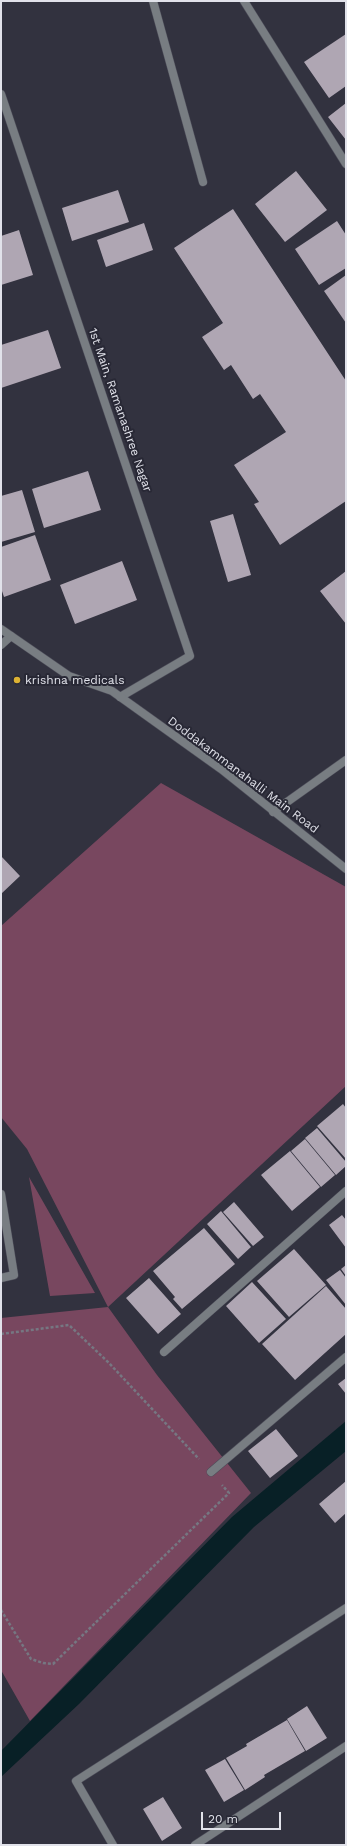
<!DOCTYPE html>
<html>
<head>
<meta charset="utf-8">
<style>
  body { margin:0 }
  #map { position:relative; width:347px; height:1846px; overflow:hidden; background:#32323f; font-family:"Work Sans",sans-serif }
  canvas { display:block }
  .frame { position:absolute; inset:0; border:2px solid #e1e2ea; pointer-events:none }
  .scale { position:absolute; left:201px; top:1812px; width:80px; height:18px; box-sizing:border-box; border:2px solid #e1e2ea; border-top:0; padding-left:5px; font-size:12px; line-height:14px; white-space:nowrap; color:#e1e2ea; -webkit-text-stroke:3px #282835; paint-order:stroke }
</style>
</head>
<body>
<div id="map">
<canvas width="347" height="1846"></canvas>
<div class="frame"></div>
<div class="scale">20 m</div>
</div>
<script>
const context = document.querySelector('canvas').getContext('2d');
context.lineJoin = 'round';
function fill(path, color) { context.fillStyle = color; context.fill(path, 'evenodd'); }
function stroke(path, color, width, dash) { context.strokeStyle = color; context.lineWidth = width; context.lineCap = dash ? 'butt' : 'round'; context.setLineDash(dash || []); context.stroke(path); }
function drawText(font, color, halo, rows, align = 'center') {
  context.font = font + ' "Work Sans",sans-serif'; context.lineWidth = 4; context.setLineDash([]); context.textBaseline = 'middle'; context.strokeStyle = halo; context.fillStyle = color; for (const [text, x, y, turn = 0] of rows) {
    context.save(); context.translate(x, y); context.rotate((+turn || 0) * Math.PI / 180); context.textAlign = isNaN(turn) ? turn : align; if (halo) context.strokeText(text, 0, 0); context.fillText(text, 0, 0); context.restore();
  }
}
fill(new Path2D(`
  M161 783 346 887V1086L108 1307 157 1375 251 1493 30 1721 1 1670V1318L108 1307 27 1149 1 1117V926Z
  M29 1177 95 1293 50 1296Z`), '#78475f');
fill(new Path2D(`
  M346 1421V1451L254 1527 79 1704 1 1777V1751L232 1517Z`), '#082026');
fill(new Path2D(`
  M346 34V86L329 98 304 62Z
  M346 103V140L328 117Z
  M296 171 327 210 285 242 255 204Z
  M118 190 129 222 72 241 62 208Z
  M233 209 346 381V501L280 545 254 504 259 502 234 465 286 432 260 394 253 399 231 365 224 370 202 337 223 323 174 248Z
  M337 221 346 235V268L319 285 295 249Z
  M144 223 153 250 106 267 97 240Z
  M19 230 33 275 1 285V236Z
  M346 275V323L324 291Z
  M48 330 61 368 1 388V345Z
  M88 471 101 510 44 528 32 489Z
  M22 490 35 532 1 542V496Z
  M233 514 251 575 228 582 210 521Z
  M35 535 51 580 4 597 1 588V547Z
  M122 561 137 600 75 624 60 585Z
  M346 571V624L320 591Z
  M1 856 20 876 1 894Z
  M343 1104 346 1108V1159L317 1126Z
  M317 1128 346 1162V1166L336 1175 305 1138Z
  M305 1139 335 1175 321 1187 291 1151Z
  M290 1151 320 1187 292 1211 261 1175Z
  M234 1202 264 1237 253 1246 223 1212Z
  M221 1211 251 1247 238 1259 207 1224Z
  M342 1215 346 1220V1248L329 1225Z
  M204 1228 235 1264 182 1309 173 1299 175 1297 153 1271Z
  M294 1249 326 1285 289 1317 257 1281Z
  M346 1265V1276L341 1269Z
  M340 1270 346 1278V1305L326 1280Z
  M149 1278 181 1314 158 1334 126 1298Z
  M252 1282 286 1319 259 1343 226 1306Z
  M326 1286 346 1309V1334L295 1380 262 1344Z
  M346 1378V1394L338 1384Z
  M276 1429 298 1456 270 1478 248 1451Z
  M346 1481V1513L335 1523 319 1504Z
  M307 1706 327 1738 306 1751 287 1719Z
  M287 1720 305 1751 264 1775 265 1777 245 1790 226 1758 247 1746 246 1744Z
  M225 1759 244 1790 224 1802 205 1770Z
  M163 1797 182 1828 162 1841 143 1809Z`), '#afa6b3');
const service = new Path2D(`
  M273 812 346 760
  M1 1194 14 1275 1 1278`);
const minor = new Path2D(`
  M153 1 203 182
  M244 1 346 164
  M1 94 190 656 120 697
  M1 645 11 636
  M164 1352 346 1191
  M211 1472 346 1357
  M113 1845 76 1781 346 1608
  M195 1845 346 1746`);
const tertiary = new Path2D(`
  M1 629 69 676 112 691 221 769 346 869`);
stroke(service, '#4e4e5a', 9);
stroke(minor, '#4e4e5a', 9);
stroke(tertiary, '#4e4e5a', 9);
stroke(new Path2D(`
  M1 1334 69 1325 109 1363 199 1459
  M1 1610 31 1659 43 1663 53 1664 229 1493 222 1485`), '#767782', 2.5, [3, 2]);
stroke(service, '#787d82', 8);
stroke(minor, '#787d82', 8);
stroke(tertiary, '#787d82', 8);
for (const [x, y, r, color] of [
  [17,680,4,"#ddb233"]
]) { const dot = new Path2D(); dot.arc(x, y, r, 0, 2 * Math.PI); context.fillStyle = color; context.fill(dot); stroke(dot, '#282835', 1.5); }
drawText('12px', '#e1e2ea', '#282835', [
  ["1st Main, Ramanashree Nagar",120,410,71],
  ["Doddakammanahalli Main Road",243,775,37]
]);
drawText('12px', '#e1e2ea', '#282835', [
  ["krishna medicals",25,680]
], 'left');
</script>
</body>
</html>
